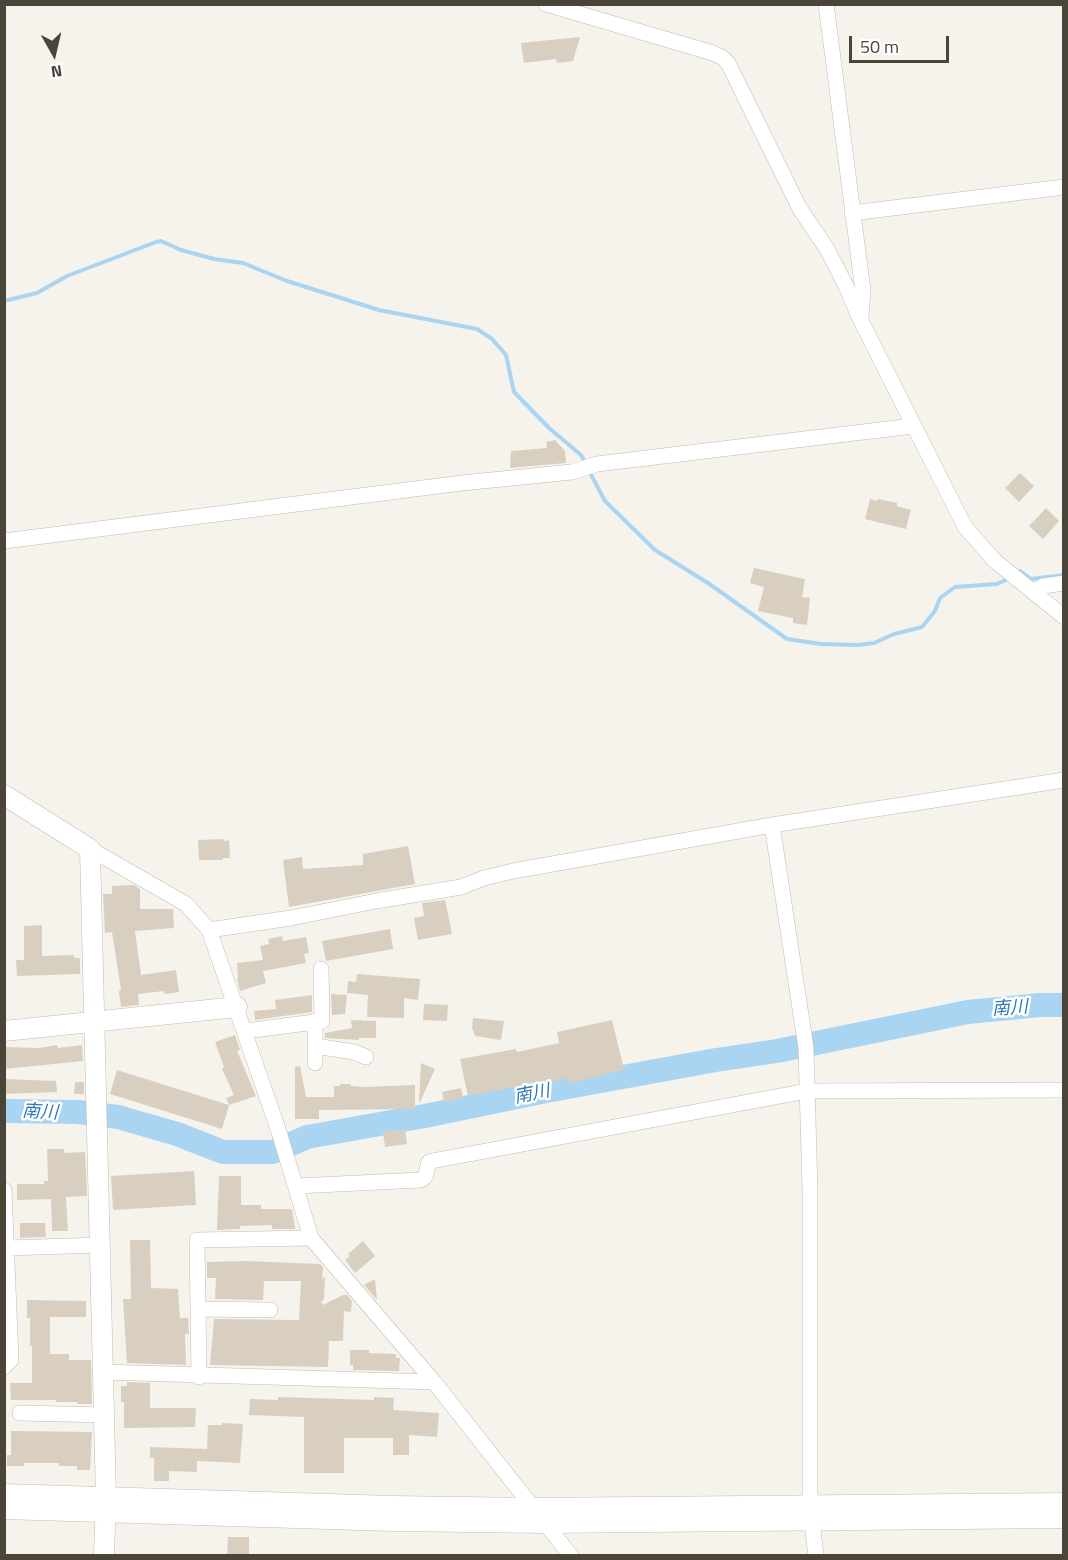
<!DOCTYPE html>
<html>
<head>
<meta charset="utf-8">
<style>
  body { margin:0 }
  #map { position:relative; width:1068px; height:1560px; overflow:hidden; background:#f6f3ec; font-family:"Titillium Web",sans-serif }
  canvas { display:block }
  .frame { position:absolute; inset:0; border:6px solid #4b4439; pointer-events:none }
  .north { position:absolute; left:24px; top:24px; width:60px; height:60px; -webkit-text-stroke:4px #fff; paint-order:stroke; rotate:172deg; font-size:16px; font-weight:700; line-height:24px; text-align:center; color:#4b4439 }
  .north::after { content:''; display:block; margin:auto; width:21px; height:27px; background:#4b4439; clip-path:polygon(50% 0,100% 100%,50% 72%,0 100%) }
  .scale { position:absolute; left:849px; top:36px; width:100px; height:27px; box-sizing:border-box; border:3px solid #4b4439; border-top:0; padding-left:8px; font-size:18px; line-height:21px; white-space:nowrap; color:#4b4439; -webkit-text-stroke:4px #fff; paint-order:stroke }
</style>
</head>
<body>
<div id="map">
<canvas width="1068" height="1560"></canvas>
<div class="frame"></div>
<div class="north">N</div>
<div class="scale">50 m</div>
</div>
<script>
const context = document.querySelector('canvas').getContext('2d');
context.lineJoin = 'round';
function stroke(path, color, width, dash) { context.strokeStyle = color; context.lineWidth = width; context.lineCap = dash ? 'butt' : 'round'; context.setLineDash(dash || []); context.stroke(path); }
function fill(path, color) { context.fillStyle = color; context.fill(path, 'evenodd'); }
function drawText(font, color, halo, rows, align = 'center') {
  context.font = font + ' "Titillium Web","Noto Sans JP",sans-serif'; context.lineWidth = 5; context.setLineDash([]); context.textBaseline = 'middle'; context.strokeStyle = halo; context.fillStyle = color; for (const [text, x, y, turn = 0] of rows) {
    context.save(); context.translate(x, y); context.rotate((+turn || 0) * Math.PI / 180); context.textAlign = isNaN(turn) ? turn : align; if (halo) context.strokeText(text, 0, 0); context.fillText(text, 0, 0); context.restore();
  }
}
stroke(new Path2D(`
  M4 301 37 293 67 276 156 242 161 241 181 250 214 259 243 263 287 281 379 310 477 329 492 339 506 355 514 392 549 428 581 455 586 464
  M589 471 605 501 655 550 708 583 787 639 821 644 858 645 874 643 894 634 922 627 935 611 940 598 955 587 997 584 1010 578
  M1016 574 1020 571 1031 579 1064 575`), '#a9d4f2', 4);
stroke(new Path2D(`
  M4 1111 78 1112 118 1117 177 1134 223 1152H273L307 1137 425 1116 546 1091 716 1060 777 1051 968 1012 1040 1005H1064`), '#a9d4f2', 24);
fill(new Path2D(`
  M580 37 573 61 557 63 556 59 524 63 521 43Z
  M555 440 565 451 566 463 510 468 511 451 547 448 546 442Z
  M1020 473 1034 486 1019 502 1005 488Z
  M870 499 877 501 878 499 897 503V506L911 510 906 529 865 519Z
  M1046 508 1059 521 1043 539 1029 526Z
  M754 568 805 579 802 597 810 598 807 625 793 623V618L758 611 764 587 750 583Z
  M224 839V841L229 840 230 858H223V860H199L198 840Z
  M408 846 415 884 289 907 283 860 302 857 303 869 363 865V854Z
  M134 885 140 889V909H173L174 928 135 931 141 975 176 970 179 992 165 994 164 991 138 994 139 1005 121 1007 119 991 121 990 112 932 105 933 103 894H112V886Z
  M445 900 452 934 418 940 414 918 424 916 422 903Z
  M42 925V956L74 955V958H80V974L17 976 16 960H24V926Z
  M390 929 393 949 326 961 322 941Z
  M282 936 283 941 306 937 309 953 304 954 306 963 263 971 266 983 240 991 237 979H238L237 963 263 960 260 946 269 944 268 939Z
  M357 974 420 979 418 1000 404 998V1018L367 1017 368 995 347 993 348 981 356 982Z
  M331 994 347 995 345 1014 332 1015Z
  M312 995V1012L255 1020 254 1011 276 1009 275 1000Z
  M424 1004 448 1005 447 1021 423 1020Z
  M473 1018 504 1021 501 1040 475 1036 472 1028Z
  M351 1020 376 1021V1038H359V1040L325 1038V1033L352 1028Z
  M612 1020 624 1070 569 1083 568 1078 531 1087 530 1084 468 1096 460 1059 516 1049 517 1052 559 1043 557 1032Z
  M235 1035 240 1050 237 1051 256 1096 229 1105 226 1098 234 1095 222 1069 224 1067 215 1042Z
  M57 1045 58 1048 82 1045 83 1061 4 1069V1047L39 1048Z
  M421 1063 435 1069 420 1102H419Z
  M300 1066 306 1097H334V1086H340V1084H351V1086L366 1087 415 1085V1109L319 1110V1119H295V1067Z
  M117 1070 229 1105 222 1129 110 1094Z
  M4 1079 56 1081 57 1092 4 1094Z
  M75 1082H84V1094H74Z
  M461 1088 463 1098 444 1102 442 1092Z
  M405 1129 407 1144 385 1147 383 1132Z
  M47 1149H64V1153L85 1152 87 1196 66 1197 68 1231H52L51 1199 17 1200V1184H44V1181H48Z
  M194 1171 196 1205 113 1210 111 1176Z
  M219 1176H241V1205H261V1209H292L295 1229H272V1225L240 1226V1229L217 1230Z
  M20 1223H45L46 1237 20 1238Z
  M130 1240H150L151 1288 178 1289 180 1318H188L189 1334H185L186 1365 127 1363 123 1299H131Z
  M363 1241 375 1256 355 1273 345 1260 350 1256 348 1254Z
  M247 1261 320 1264 323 1267 322 1279 325 1277 324 1299 321 1302 323 1305 343 1295H347L352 1301 351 1312 344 1311 343 1341H329L328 1367 210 1365 214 1319 299 1320 301 1281H264L263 1300 215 1299 216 1278H207V1262Z
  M375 1279 377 1300 364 1285Z
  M27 1300 86 1301V1317H50V1354H69V1360H91L92 1404H77V1402H56V1400H11L10 1383H32V1346H30V1318H27Z
  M350 1350H369V1353L396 1354V1358H400L399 1371 353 1370V1365H350Z
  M127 1382 150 1383V1408H196L195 1427 124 1428V1402H121V1386H127Z
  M278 1397 374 1400V1397L394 1398 393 1410 439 1413 437 1437 409 1435V1455H393V1438H344V1473H304V1417L249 1415 250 1399 278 1400Z
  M222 1423 243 1424 240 1463 197 1461V1472L169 1471V1481H154V1458H150V1447L207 1449 208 1425H222Z
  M11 1431 92 1432 90 1470H77V1466H59V1463H24V1466H7V1455H11Z
  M228 1537H249V1556H227Z`), '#d8cfc1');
const minor = new Path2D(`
  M546 4 713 53 723 58 728 63 800 209 827 249 846 286 860 319 965 527 995 561 1064 617
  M826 4 863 291 861 317
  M852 213 1064 187
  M4 541 462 483 572 472 597 464 913 426
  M1033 592 1043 586 1064 583
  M90 849 186 904 209 930 279 1132 311 1238 434 1382 571 1556
  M209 930 291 918 376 901 461 887 484 878 513 871 772 825
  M315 1021V1063
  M246 1031 322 1021 321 969
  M315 1046 354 1052 366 1057
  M296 1186 421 1180 425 1177 429 1162 432 1161 807 1091 1064 1090
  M4 1190 11 1360 4 1367
  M7 1248 100 1245
  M198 1309 270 1310
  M104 1372 434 1382
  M199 1377 197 1240 311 1238
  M20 1413 105 1415
  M816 1556 810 1506V1190L806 1048 772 825 1064 780`);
const tertiary = new Path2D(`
  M4 795 90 849 106 1497 104 1556
  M4 1031 237 1007
  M4 1494 393 1506 532 1508 1064 1503
  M4 1509 392 1521 545 1523 1064 1518`);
stroke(minor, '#c2bbae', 16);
stroke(tertiary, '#c2bbae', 21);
stroke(minor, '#fff', 15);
stroke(tertiary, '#fff', 20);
drawText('italic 18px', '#2e7ab2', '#fff', [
  ["南川",1010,1009,-4],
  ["南川",532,1095,-11],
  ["南川",40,1113,3]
]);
</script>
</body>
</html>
